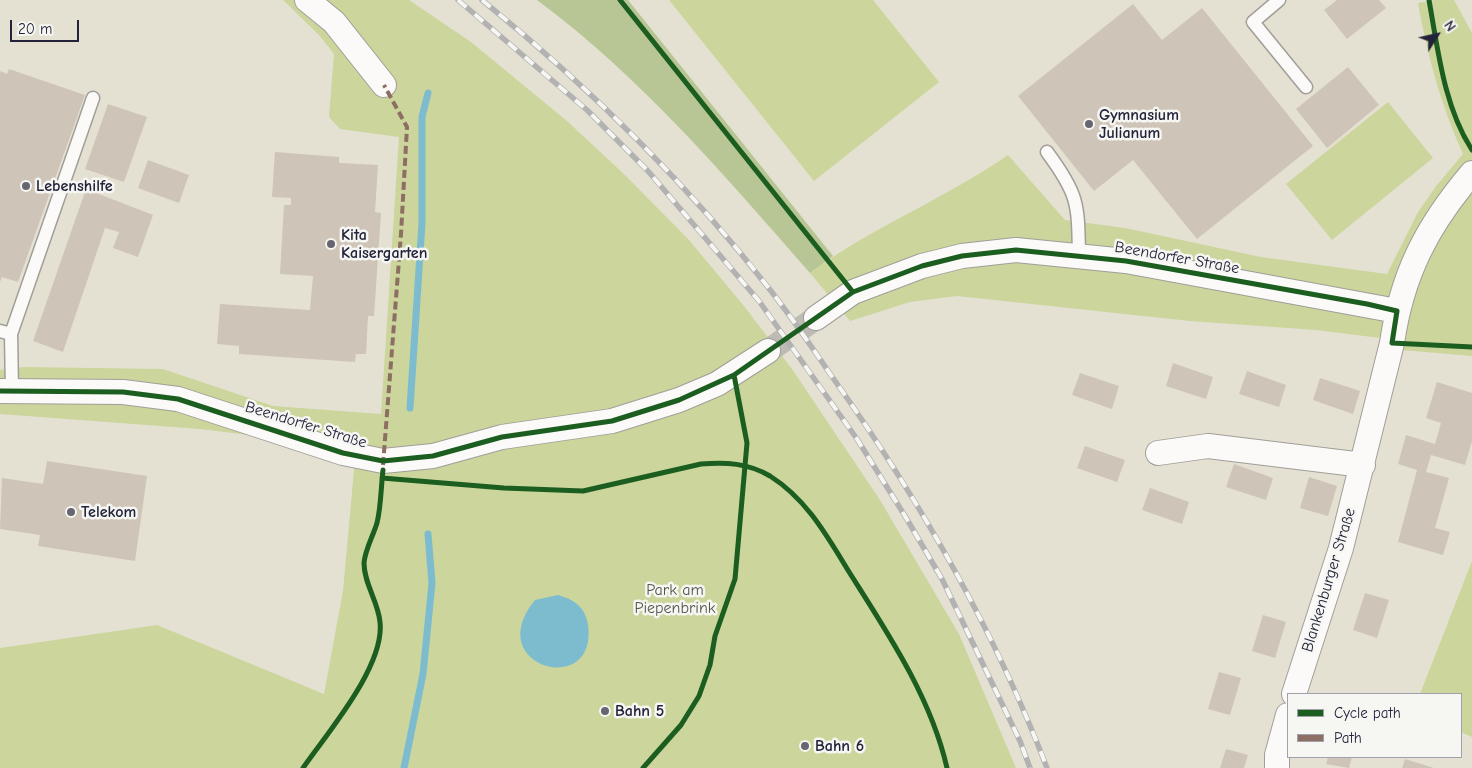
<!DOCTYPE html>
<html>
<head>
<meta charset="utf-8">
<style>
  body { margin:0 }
  #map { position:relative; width:1472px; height:768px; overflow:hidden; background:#e5e1d2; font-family:"Comic Neue",sans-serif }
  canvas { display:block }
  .legend { position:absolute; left:1287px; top:693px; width:175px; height:65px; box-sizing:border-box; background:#f6f6f2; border:1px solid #a1a1a9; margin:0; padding:6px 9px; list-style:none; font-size:15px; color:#22223b }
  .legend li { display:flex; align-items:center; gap:10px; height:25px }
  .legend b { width:25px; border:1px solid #a1a1a9 }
  .north { position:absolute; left:1412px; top:10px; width:50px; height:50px; -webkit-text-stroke:4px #f6f6f2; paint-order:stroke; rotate:55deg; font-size:14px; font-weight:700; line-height:20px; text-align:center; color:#22223b }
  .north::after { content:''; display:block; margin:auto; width:18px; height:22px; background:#22223b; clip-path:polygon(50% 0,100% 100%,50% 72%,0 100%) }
  .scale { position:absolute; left:10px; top:20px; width:69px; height:22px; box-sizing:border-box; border:2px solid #22223b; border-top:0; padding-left:6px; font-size:15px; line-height:18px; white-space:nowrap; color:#22223b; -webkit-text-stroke:4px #f6f6f2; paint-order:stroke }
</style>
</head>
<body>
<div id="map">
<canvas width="1472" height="768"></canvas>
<ul class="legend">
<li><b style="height:6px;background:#1b5e20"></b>Cycle path</li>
<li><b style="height:6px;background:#8d6e63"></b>Path</li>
</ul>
<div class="north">N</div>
<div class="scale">20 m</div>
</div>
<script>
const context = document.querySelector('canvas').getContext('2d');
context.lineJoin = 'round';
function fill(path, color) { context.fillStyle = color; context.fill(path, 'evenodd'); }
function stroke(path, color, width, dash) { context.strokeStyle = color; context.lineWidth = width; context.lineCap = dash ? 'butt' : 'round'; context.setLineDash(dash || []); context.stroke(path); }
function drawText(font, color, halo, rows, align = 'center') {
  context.font = font + ' "Comic Neue",sans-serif'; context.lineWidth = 5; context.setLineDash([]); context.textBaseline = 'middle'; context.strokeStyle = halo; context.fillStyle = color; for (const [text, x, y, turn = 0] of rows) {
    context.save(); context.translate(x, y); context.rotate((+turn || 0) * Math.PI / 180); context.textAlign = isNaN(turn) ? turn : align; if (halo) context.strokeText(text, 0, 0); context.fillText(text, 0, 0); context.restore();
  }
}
fill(new Path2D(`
  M283 0H409L471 42 567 121 626 176 689 240 744 306 792 369 880 500 959 634 1016 768H0V648L157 625 324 694 343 591 356 448 200 429 0 414V370L24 367 163 369 273 406 381 414 399 137 340 129 329 117 334 54 319 35Z
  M669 0H873L939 82 814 181Z
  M1435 0H1454L1472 33V356L1379 348 1380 338 1316 330 1190 321 957 296 910 302 850 321 810 273C872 227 945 199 1008 155L1065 220 1125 228 1261 257 1387 274 1418 212 1437 185 1463 154C1441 106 1427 54 1418 3Z
  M1388 102 1433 158 1332 240 1286 184Z
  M1472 561V737L1461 732V694H1420Z`), '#ccd59c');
fill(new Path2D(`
  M537 0H628L833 256 810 273C725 176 641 77 537 0Z`), '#b7c694');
fill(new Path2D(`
  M558 595C575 600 585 607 588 625 598 699 480 667 535 600Z`), '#7cbcce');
stroke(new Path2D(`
  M410 408 422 223V117L428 93
  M404 768 423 674 432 583 428 534`), '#7cbcce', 7);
fill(new Path2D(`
  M1337 0H1379L1386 8 1347 39 1324 10Z
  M1133 4 1162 40 1202 8 1313 146 1197 239 1133 160 1094 191 1018 96Z
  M1348 67 1379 105 1327 148 1296 109Z
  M9 69 85 95 18 282 2 277 0 282V71L7 74Z
  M108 104 147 117 124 182 85 169Z
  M275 152 339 157V163L378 165 375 212 381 213 374 316H368L366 354H356L355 362 239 354V346L217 344 220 304 310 310 313 276 280 274 284 205H291V198L272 197Z
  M148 160 189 175 179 203 138 188Z
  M86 189 153 215 138 257 113 248 119 232 105 228 63 352 33 341Z
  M1173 363 1213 377 1206 399 1166 386Z
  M1247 371 1286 385 1279 407 1239 394Z
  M1080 373 1119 386 1112 409 1072 395Z
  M1320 378 1360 391 1353 414 1313 400Z
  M1437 382 1472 393V441L1465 465 1431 455 1426 472 1449 478 1435 528 1450 532 1443 555 1398 542 1417 470 1398 464 1406 435 1435 444 1441 423 1426 418Z
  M1085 446 1125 460 1117 482 1077 468Z
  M47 461 147 476 135 561 38 546 40 535 0 529 2 478 43 484Z
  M1234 464 1273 478 1266 500 1226 487Z
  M1309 477 1337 486 1328 516 1300 508Z
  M1150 488 1189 502 1182 524 1142 510Z
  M1365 593 1389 600 1377 638 1353 630Z
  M1263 615 1286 622 1275 658 1252 651Z
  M1219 672 1241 678 1230 715 1208 709Z
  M1226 749 1248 755 1244 768H1220Z
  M1328 757H1352L1349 768 1326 764Z
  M1405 759 1434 768H1402Z`), '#cfc4b8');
stroke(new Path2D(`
  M768 351 816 318`), '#bebbb4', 24, [24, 12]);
const service = new Path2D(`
  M1279 0 1253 22 1306 87
  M1047 152C1079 195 1078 204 1079 256
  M0 331 11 334 93 98
  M11 334 12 391`);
const minor = new Path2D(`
  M307 0 334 22 384 85
  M816 318 853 292 922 266 962 256 1016 250 1126 261 1397 311
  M0 391 123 392 178 399 343 453 383 461 433 456 502 437 612 421 679 400 717 384 768 351
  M1158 453 1208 446 1363 465
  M1294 694 1341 548 1392 343C1402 274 1427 226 1472 173
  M1277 768V755L1288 715`);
stroke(service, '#a19e99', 15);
stroke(minor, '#a19e99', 26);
stroke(service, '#fbfaf8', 12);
stroke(minor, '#fbfaf8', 24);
const rail = new Path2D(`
  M458 0 587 110 648 171 759 301 857 439 905 516 942 579 1020 741 1030 768
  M482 0C588 86 687 183 771 291 793 319 813 349 833 378 919 499 994 629 1047 768`);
stroke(rail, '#b3b2b3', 5.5);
stroke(rail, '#f6f6f2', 4, [11]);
stroke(new Path2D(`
  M383 465 401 234 407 127 384 85`), '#8d6e63', 4, [8, 4]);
stroke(new Path2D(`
  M620 0 853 292
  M1429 0C1438 50 1444 107 1472 150
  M0 391 123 392 178 399 343 453 383 461 433 456 502 437 612 421 679 400 734 375 853 292 922 266 962 256 1016 250 1126 261 1367 304 1397 311 1392 343 1472 347
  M382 478 504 488 583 491 701 464C726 462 748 463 770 476 808 500 828 538 851 575 889 635 931 698 947 768
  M303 768C328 732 385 666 380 622 378 601 364 584 364 563 365 550 373 536 377 523 381 507 381 487 383 470
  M643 768 681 725 699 696 710 665 715 636 735 579 747 443 734 375`), '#1b5e20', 5);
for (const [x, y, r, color] of [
  [1089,124,5,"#666570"],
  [26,186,5,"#666570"],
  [331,244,5,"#666570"],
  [71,512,5,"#666570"],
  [605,711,5,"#666570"],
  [805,746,5,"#666570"]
]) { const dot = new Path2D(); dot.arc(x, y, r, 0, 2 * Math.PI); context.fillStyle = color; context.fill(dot); stroke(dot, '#f6f6f2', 2); }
drawText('bold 16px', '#22223b', '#f6f6f2', [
  ["Gymnasium",1099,115],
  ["Julianum",1099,133],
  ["Lebenshilfe",36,186],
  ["Kita",341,235],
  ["Kaisergarten",341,253],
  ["Telekom",81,512],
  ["Bahn 5",615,711],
  ["Bahn 6",815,746]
], 'left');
drawText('16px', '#22223b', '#f6f6f2', [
  ["Beendorfer Straße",1177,258,10],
  ["Beendorfer Straße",306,425,17],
  ["Blankenburger Straße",1329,580,-73]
]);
drawText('16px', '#4f554b', '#f6f6f2', [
  ["Park am",675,590],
  ["Piepenbrink",675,608]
]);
</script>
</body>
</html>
